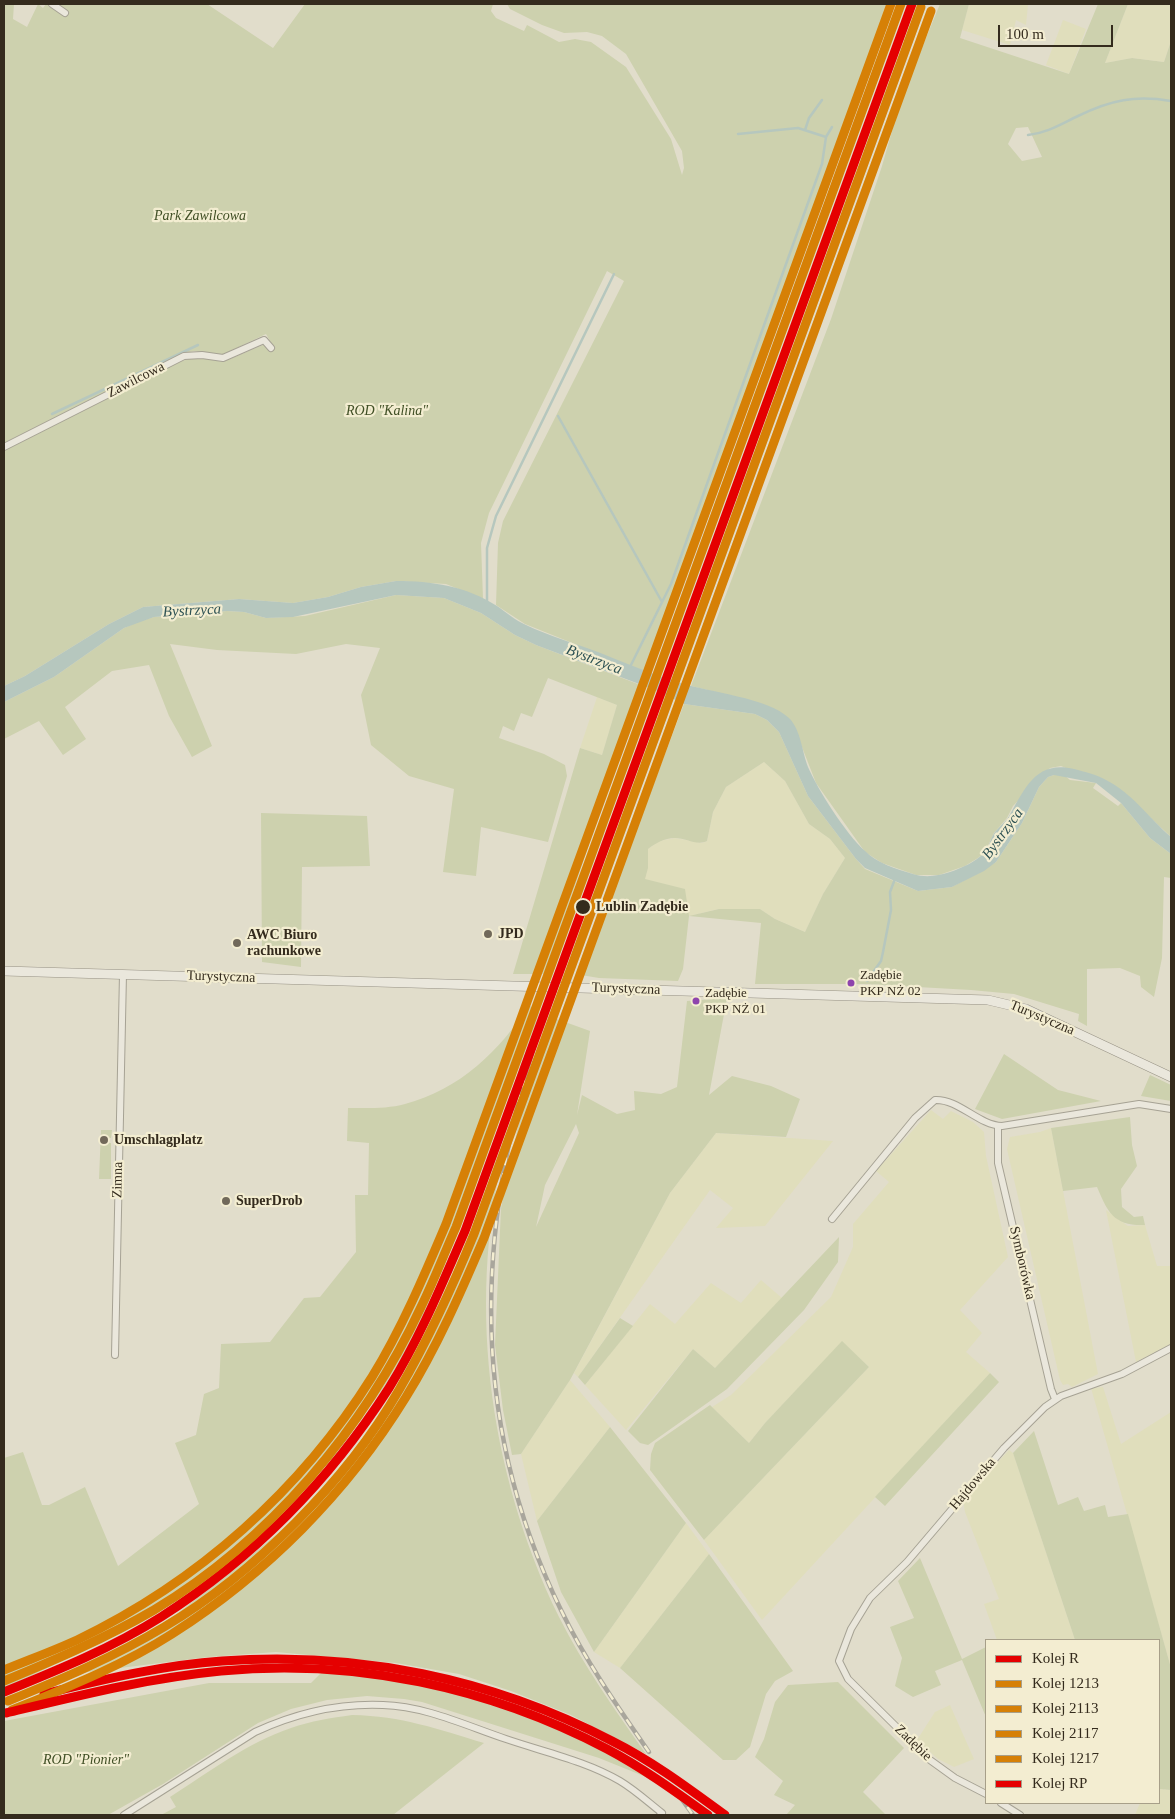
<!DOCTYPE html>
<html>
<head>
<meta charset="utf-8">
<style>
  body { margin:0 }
  #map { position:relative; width:1175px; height:1819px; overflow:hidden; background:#e1ddcb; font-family:Georgia,serif }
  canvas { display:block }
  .frame { position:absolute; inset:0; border:5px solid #342b1d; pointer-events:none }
  .legend { position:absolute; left:985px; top:1639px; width:175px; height:165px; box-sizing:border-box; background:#f3edd1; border:1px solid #a79f89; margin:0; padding:6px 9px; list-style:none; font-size:15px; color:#342b1d }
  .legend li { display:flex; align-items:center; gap:10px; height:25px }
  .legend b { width:25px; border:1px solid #a79f89 }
  .scale { position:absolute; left:998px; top:25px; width:115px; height:22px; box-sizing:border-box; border:2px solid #342b1d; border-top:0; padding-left:6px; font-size:15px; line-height:18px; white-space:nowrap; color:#342b1d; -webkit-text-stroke:4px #f3edd1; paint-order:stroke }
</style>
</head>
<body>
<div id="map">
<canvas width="1175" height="1819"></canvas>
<div class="frame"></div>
<ul class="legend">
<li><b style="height:6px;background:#e50000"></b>Kolej R</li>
<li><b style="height:6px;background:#d68006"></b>Kolej 1213</li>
<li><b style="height:6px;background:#d68006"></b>Kolej 2113</li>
<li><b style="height:6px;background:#d68006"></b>Kolej 2117</li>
<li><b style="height:6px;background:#d68006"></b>Kolej 1217</li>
<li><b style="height:6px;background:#e50000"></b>Kolej RP</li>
</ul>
<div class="scale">100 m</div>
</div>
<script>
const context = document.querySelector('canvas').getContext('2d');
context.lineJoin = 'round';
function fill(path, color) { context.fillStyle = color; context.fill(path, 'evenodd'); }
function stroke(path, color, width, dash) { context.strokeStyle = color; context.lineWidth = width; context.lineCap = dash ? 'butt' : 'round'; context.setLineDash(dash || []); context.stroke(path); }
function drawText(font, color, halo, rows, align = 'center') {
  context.font = font + ' Georgia,serif'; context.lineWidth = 4.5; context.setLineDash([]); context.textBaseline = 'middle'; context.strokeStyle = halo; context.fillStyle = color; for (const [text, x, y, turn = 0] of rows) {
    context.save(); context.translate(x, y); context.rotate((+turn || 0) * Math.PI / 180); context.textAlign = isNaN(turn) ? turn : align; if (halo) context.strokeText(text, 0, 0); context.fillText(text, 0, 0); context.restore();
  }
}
fill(new Path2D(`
  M969 4H1028L1026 25 1016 20 1010 45 962 30Z
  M1128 4H1171V41L1164 62 1132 58 1105 63Z
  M1063 20 1086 29 1069 74 1046 65Z
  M597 697 617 705 602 755 580 748Z
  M764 762 785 781 809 824 830 839 845 858 823 894 805 932 775 919 760 909H719L689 916 644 879 648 868V849L659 841 675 838 702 843 707 841 713 812 726 787Z
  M931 1110 943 1119 951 1111 973 1122 984 1132 986 1156 1008 1257 960 1310 982 1333 966 1352 990 1373 762 1620 704 1540 869 1367 842 1342 765 1423 749 1443 712 1407 731 1395 831 1297 853 1247V1224L889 1182 876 1171Z
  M1051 1128 1098 1374 1072 1387 1068 1384 1063 1385 1060 1380 1007 1149 1010 1137 1040 1132Z
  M716 1133 833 1141 765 1226 716 1228 733 1208 710 1190 578 1377 574 1373 670 1193Z
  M1106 1210 1128 1226 1145 1225 1157 1266H1171V1344L1136 1362Z
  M761 1280 782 1298 715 1368 693 1349 626 1430 585 1385 650 1304 675 1324 711 1283 741 1303Z
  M570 1380 610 1427 537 1521 521 1454Z
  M1103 1387 1121 1444 1171 1412V1668L1091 1388Z
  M1009 1450 1013 1453 1075 1640H997L984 1604 999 1599 965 1512 963 1500Z
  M686 1523 709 1554 620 1668 594 1652Z
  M950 1705 974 1759 954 1767 938 1759 917 1740 935 1712Z
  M1159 1789 1171 1790V1815H1135L1140 1803H1159Z`), '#e0debc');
fill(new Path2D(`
  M4 4H14L13 19 27 27 38 4 43 8 46 4H207L273 48 305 4H493L491 11 496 18 524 31 527 25 559 42 575 39 591 42 626 67 671 139 682 175 684 168 682 151 626 54 602 36 587 32 564 33 542 25 510 9 507 4H887L841 142 780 298 647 673 525 624 496 605 498 543 503 521 624 281 607 271 489 513 481 543 483 599 446 584 396 581 361 587 328 597 293 603 239 599 143 607 109 624 25 676 4 686V450L178 362 197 357 223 362 263 345 273 346 266 334 222 355 194 351 181 354 4 443Z
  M940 4H969L960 38 1069 74 1098 4H1128L1105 63 1132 58 1164 62 1171 41V837L1123 792 1061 766 1050 768 1013 806 1007 818 994 833 985 852 978 858 965 866 939 875H916L882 863 865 852 816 783 800 742 752 701 691 686 831 319 882 166 902 96ZM1028 127 1042 157 1022 161 1008 144 1016 128Z
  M396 595 444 598 481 613 515 635 536 645 643 686 545 974H513L580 748 602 755 617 705 548 678 532 717 521 713 514 731 503 726 499 738 544 754 565 765 567 776 548 842 481 827 476 876 443 872 454 789 409 776 371 745 361 695 380 648 346 644 296 654 217 650 170 644 212 746 192 757 169 716 149 665 112 671 65 707 86 739 63 755 39 721 4 739V702L54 677 124 628 140 621 154 617 227 611 244 612 266 618 305 616Z
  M684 704 755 714 767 720 779 732 808 796 856 859 865 869 918 891 952 887 996 862 1022 823 1039 787 1048 777 1054 775H1064L1070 780 1096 783 1093 788 1118 806 1121 803 1150 838 1171 854V878L1164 877 1162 958 1154 997 1141 987 1140 976 1120 968 1087 969V1026L1078 1021 1079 1014 1014 994 971 990 864 984H755L761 923 689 916 683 969 678 981 599 978 581 975ZM764 762 785 781 809 824 830 839 845 858 823 894 805 932 775 919 760 909H719L689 916 685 889 645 879 648 868V849C656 843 664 838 675 838 686 838 697 846 707 841L713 812 726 787Z
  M261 813 367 816 370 866 302 867 301 967 262 962Z
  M727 998 709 1095 732 1076 771 1086 800 1099 786 1137 716 1133 670 1193 570 1380 521 1454 512 1455 503 1410 495 1345 501 1208 518 1126 554 1018 590 1031 577 1115 582 1095 617 1114 635 1110 634 1091 661 1094 677 1087 687 1001ZM576 1124 579 1133 536 1227 545 1185Z
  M529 1005 539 1013 535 1026 417 1332 384 1387 331 1461 213 1572 138 1624 4 1689V1458L23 1452 42 1505H49L85 1487 118 1566 199 1504 175 1443 196 1435 204 1394 219 1388 221 1344 270 1342 304 1298 320 1297 356 1252 355 1195H368L369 1143 347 1141 348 1108C367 1108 387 1109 405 1104 459 1090 500 1051 529 1005Z
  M1004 1054 1058 1090 1101 1101 1002 1119 975 1109Z
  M1150 1075 1171 1085V1101L1141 1096Z
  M1130 1117 1132 1145 1137 1166 1121 1189 1122 1207 1134 1217 1143 1216 1145 1225C1114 1226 1108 1213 1097 1187L1063 1191 1051 1128Z
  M101 1130H112L111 1138H102V1143H111V1179H99Z
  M506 1135H508C465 1295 487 1469 559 1617 583 1665 615 1710 646 1754L571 1715 511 1691 459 1674 396 1663 276 1652 208 1657 80 1673 157 1629 222 1579 299 1516 344 1465 397 1392 424 1348 440 1315Z
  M839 1237 838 1262 804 1310 727 1389 648 1445 640 1443 628 1431 693 1349 715 1368Z
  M620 1318 633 1326 585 1385 578 1377Z
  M842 1341 869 1367 704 1540 650 1470 651 1454 655 1443 710 1405 749 1443 765 1423Z
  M990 1373 999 1382 885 1506 875 1497Z
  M610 1427 686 1523 594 1652 561 1592 537 1521Z
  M1034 1431 1058 1505 1078 1497 1084 1511 1105 1505 1108 1517 1128 1514 1171 1668V1790L1159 1789V1640H1075L1013 1453Z
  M709 1554 793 1671 775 1681 766 1694 750 1747 736 1760H723L620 1668Z
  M920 1558 962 1659 986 1647V1717L962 1660 935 1671 941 1685 913 1697 895 1686 902 1658 890 1627 914 1618 898 1581Z
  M324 1670C390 1680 455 1689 519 1710 570 1726 616 1754 663 1781L646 1777 599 1758 422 1702 404 1699 367 1696 327 1700 291 1709 258 1723 163 1784 108 1815H4V1721L209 1683H311Z
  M838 1682 904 1748 863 1792 886 1815H786L795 1805 774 1795 783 1781 755 1757 764 1739 775 1702 788 1685Z
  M352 1715C402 1716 437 1729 484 1743L393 1815H161L176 1807 170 1797C209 1772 247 1743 291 1728 311 1721 331 1718 352 1715Z`), '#cdd1ae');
fill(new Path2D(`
  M396 581C432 581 466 586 497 606 507 613 515 620 526 625 549 636 574 643 598 652 625 663 652 674 680 683 709 692 768 698 789 718 801 730 802 752 808 767 818 790 846 834 865 851 877 863 896 869 913 874 926 878 937 876 950 872 962 868 975 862 984 853 990 847 990 838 995 832 999 827 1004 823 1008 818 1025 789 1035 760 1074 769 1085 772 1096 774 1106 780 1131 792 1150 819 1171 837V854L1150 838 1121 803 1096 783 1054 775 1048 777 1039 787 1022 823 996 862 984 871 952 887 918 891 865 868 856 859 808 796 779 732 767 720 755 714 684 704 655 690 536 645 515 635 481 613 444 598 396 595 293 617 266 618 244 612 227 611 154 617 124 628 54 677 4 702V686L25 676 109 624 143 607 239 599 293 603 328 597 361 587Z`), '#b6c7be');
stroke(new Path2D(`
  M805 130 809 118 822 100
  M1028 135C1047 133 1061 124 1078 116 1111 100 1135 95 1171 101
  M826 137 832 127
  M52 414 198 345
  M558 416 662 602
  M487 604V548L496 516 614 274
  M630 667 671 584 822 164 826 137 798 128 738 134
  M867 981 881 961 883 952 891 910 890 892 895 879`), '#b6c7be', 2.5);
const street = new Path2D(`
  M52 4 65 13
  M4 447 184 356 202 355 223 358 264 340 271 348
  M998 1126V1163L1051 1389 1055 1399
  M832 1219 915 1118 935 1100C959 1099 978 1125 1002 1126L1139 1104 1171 1109
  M115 1355 123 974
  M986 1794 955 1778 930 1760 848 1679 839 1661 851 1629 870 1598 907 1562 1004 1448 1045 1407 1061 1396 1122 1374 1171 1348
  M1001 1803 1020 1815
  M124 1815 255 1732C296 1713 337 1703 383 1705 425 1706 467 1726 506 1739 544 1752 586 1761 620 1781 635 1790 648 1802 662 1813L660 1815`);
const secondary = new Path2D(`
  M4 971 988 1000 1026 1009 1171 1077`);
stroke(street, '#a6a294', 8);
stroke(secondary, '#969184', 10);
stroke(street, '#eae7dc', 6);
stroke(secondary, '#eae7dc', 9);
const rail = new Path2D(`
  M548 1003C477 1209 463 1410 561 1610 585 1660 617 1706 649 1752
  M678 1794 693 1815`);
stroke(rail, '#a9a69c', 4.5);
stroke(rail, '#f3edd1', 2.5, [8]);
stroke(new Path2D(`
  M4 1692C58 1670 112 1648 161 1617 253 1558 330 1480 389 1388 420 1338 442 1284 465 1231L912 4
  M44 1694C102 1680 162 1665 222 1661 357 1651 491 1678 612 1741 652 1761 688 1788 725 1815`), '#e50000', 9);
stroke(new Path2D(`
  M8 1701C62 1679 114 1657 164 1627 254 1574 347 1480 399 1390 428 1340 452 1288 474 1234L921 7`), '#d68006', 9);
stroke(new Path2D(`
  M4 1681C55 1660 106 1638 154 1610 270 1540 364 1429 421 1307 434 1281 444 1254 456 1227L901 4`), '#d68006', 9);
stroke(new Path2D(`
  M12 1710C66 1688 122 1666 172 1634 266 1574 347 1493 406 1397 437 1347 461 1292 484 1238L931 11`), '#d68006', 9);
stroke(new Path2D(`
  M4 1670C28 1660 53 1651 77 1640 198 1582 301 1490 372 1377 402 1328 424 1276 446 1224L891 4`), '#d68006', 9);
stroke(new Path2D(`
  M6 1713C77 1696 148 1678 221 1671 354 1658 489 1687 607 1749 643 1768 676 1792 708 1815`), '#e50000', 9);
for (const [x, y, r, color] of [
  [583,907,8,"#342b1d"],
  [488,934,5,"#71695a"],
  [237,943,5,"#71695a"],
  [851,983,4.5,"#8e44ad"],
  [696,1001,4.5,"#8e44ad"],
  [104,1140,5,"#71695a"],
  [226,1201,5,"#71695a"]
]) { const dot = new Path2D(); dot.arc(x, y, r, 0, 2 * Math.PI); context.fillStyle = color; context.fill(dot); stroke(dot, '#f3edd1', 2); }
drawText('13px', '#342b1d', '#f3edd1', [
  ["Zadębie",860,976],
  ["PKP NŻ 02",860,992],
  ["Zadębie",705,994],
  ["PKP NŻ 01",705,1010]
], 'left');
drawText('italic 14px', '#404f25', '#f3edd1', [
  ["Park Zawilcowa",200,216],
  ["ROD \"Kalina\"",387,411],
  ["ROD \"Pionier\"",86,1760]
]);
drawText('14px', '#342b1d', '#f3edd1', [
  ["Zawilcowa",136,380,-27],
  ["Turystyczna",221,977,2],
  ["Turystyczna",626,989,2],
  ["Turystyczna",1042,1018,23],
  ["Zimna",118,1180,-89],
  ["Symborówka",1022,1263,77],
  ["Hajdowska",973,1484,-50],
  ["Zadębie",913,1743,44]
]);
drawText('bold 14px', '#342b1d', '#f3edd1', [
  ["Lublin Zadębie",596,907]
], 'left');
drawText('bold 14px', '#342b1d', '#f3edd1', [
  ["JPD",498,934],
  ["AWC Biuro",247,935],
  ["rachunkowe",247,951],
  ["Umschlagplatz",114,1140],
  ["SuperDrob",236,1201]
], 'left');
drawText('italic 15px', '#2d5153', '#f3edd1', [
  ["Bystrzyca",192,611,-3],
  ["Bystrzyca",594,660,21],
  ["Bystrzyca",1003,834,-54]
]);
</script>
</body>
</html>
